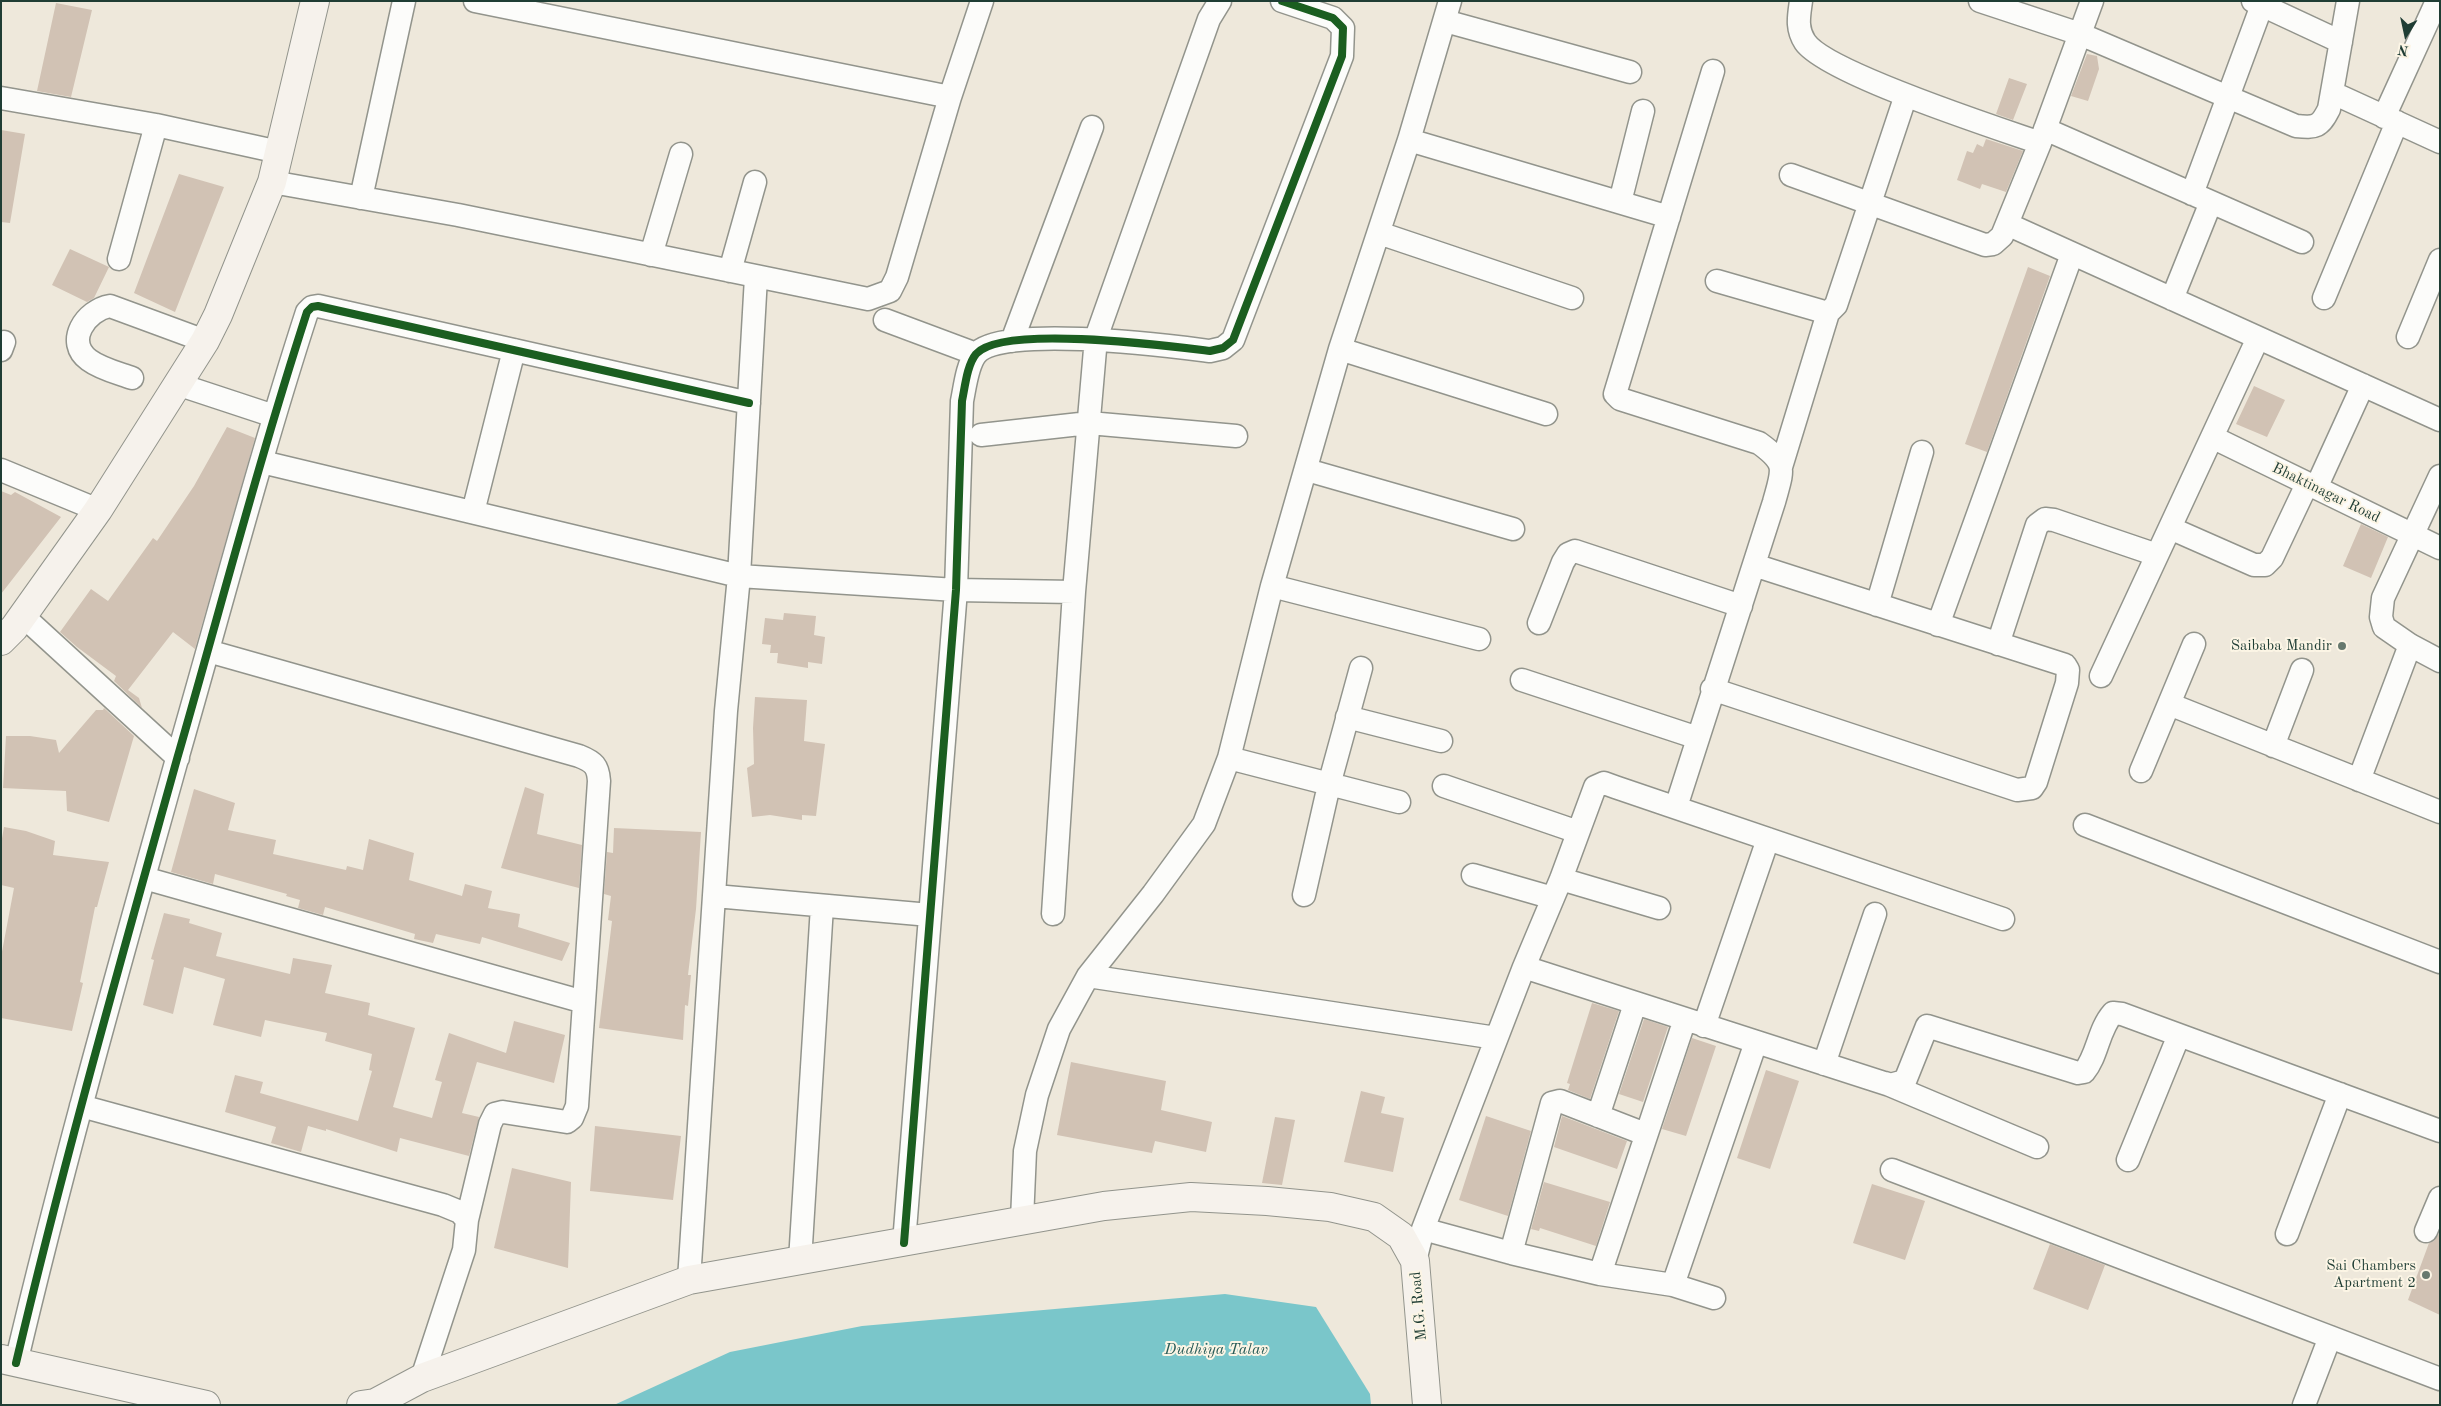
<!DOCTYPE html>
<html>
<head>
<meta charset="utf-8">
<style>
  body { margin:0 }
  #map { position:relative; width:2441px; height:1406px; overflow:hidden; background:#eee8db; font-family:"Old Standard TT",serif }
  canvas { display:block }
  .frame { position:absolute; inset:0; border:2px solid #1f3d34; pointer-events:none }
  .north { position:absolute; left:2381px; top:10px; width:50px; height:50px; -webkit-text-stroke:4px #fcf5e5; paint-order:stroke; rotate:190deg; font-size:14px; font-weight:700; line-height:20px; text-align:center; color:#1f3d34 }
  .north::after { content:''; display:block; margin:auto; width:18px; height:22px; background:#1f3d34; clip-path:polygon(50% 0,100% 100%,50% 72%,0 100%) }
</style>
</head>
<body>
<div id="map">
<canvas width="2441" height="1406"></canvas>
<div class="frame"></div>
<div class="north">N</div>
</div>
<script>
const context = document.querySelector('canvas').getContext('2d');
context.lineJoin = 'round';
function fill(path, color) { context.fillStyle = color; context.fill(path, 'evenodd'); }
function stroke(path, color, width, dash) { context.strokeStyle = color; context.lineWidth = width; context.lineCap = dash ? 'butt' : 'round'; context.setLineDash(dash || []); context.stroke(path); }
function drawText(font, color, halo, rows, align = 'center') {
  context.font = font + ' "Old Standard TT",serif'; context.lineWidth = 4; context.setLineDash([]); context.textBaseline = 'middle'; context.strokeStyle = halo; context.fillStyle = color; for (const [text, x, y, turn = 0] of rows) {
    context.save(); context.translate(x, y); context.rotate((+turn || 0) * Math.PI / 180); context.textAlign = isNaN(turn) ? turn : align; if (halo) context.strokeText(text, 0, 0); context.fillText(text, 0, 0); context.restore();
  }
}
fill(new Path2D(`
  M1225 1294 1316 1307 1370 1394 1371 1405H614L730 1352 862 1326Z`), '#7ac6ca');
fill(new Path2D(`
  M56 3 92 10 71 97 37 91Z
  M2087 54 2097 56 2099 69 2088 101 2071 96Z
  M2009 78 2027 84 2013 120 1996 114Z
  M1 130 25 134 10 223 1 222Z
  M1986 139 2023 151 2006 192 1982 184 1980 189 1957 180 1967 151 1973 153 1977 144 1983 147Z
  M179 174 224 187 175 312 134 293Z
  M70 249 109 267 94 298 87 302 52 285Z
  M2028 267 2050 276 1987 452 1965 444Z
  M2254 386 2285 400 2267 437 2236 424Z
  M227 427 255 438 195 649 173 632 128 690 139 698 142 708 114 681 116 676 77 647 60 632 91 589 108 601 153 538 157 541 194 486Z
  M1 491 11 495 15 492 61 517 1 594Z
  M2361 524 2388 537 2371 578 2343 566Z
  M784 613 816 616 814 635 825 637 822 664 808 662V668L777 663 778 653H770L771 645 762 644 765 618 783 620Z
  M755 697 807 700 804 741 825 744 816 816 802 815V820L770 815 752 817 747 768 754 764 753 728Z
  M104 708 134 736 109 822 67 811 66 791 3 788 6 736H30L56 740 59 753 96 710H103Z
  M525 787 544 794 537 834 582 845 579 888 501 868Z
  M194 789 235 803 228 830 276 840 273 854 346 870 347 866 363 870 369 839 414 853 409 880 462 896 465 884 492 891 488 908 520 914 518 927 570 943 562 961 482 937 480 944 436 934 433 943 414 939 415 934 325 907 323 915 298 908 300 900 286 896 287 894 215 874 213 884 171 872Z
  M4 827 26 831 55 841 53 855 109 862 97 907H95L80 982 83 983 72 1031 1 1018V957L14 888 1 885V844Z
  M614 828 701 832 696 909 688 975H691L688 1006 685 1005 683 1040 599 1028 612 921 608 920 611 896 604 894 607 852 613 853Z
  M164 913 190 919 189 923 222 933 216 956 290 974 293 958 332 965 325 993 370 1003 368 1015 415 1028 393 1107 432 1118 442 1082 435 1080 449 1033 506 1053 514 1021 565 1035 554 1083 477 1062 462 1113 479 1117 469 1156 400 1138 397 1152 326 1129V1131L308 1126 301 1152 271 1143 276 1127 225 1112 235 1075 263 1082 260 1093 358 1121 372 1071 369 1070 372 1054 325 1041 327 1033 265 1020 261 1037 213 1025 225 979 184 967 173 1014 143 1005 154 960 151 959Z
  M1592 1003 1619 1011 1590 1099 1568 1090 1570 1084 1567 1083Z
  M1644 1019 1668 1027 1643 1102 1619 1094Z
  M1692 1038 1716 1046 1686 1136 1662 1129Z
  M1071 1062 1166 1081 1161 1110 1212 1122 1206 1152 1155 1141 1152 1153 1057 1135Z
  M1766 1070 1799 1081 1770 1169 1737 1158Z
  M1361 1091 1385 1097 1381 1113 1404 1118 1393 1172 1344 1162Z
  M1486 1116 1531 1131 1508 1216 1459 1200Z
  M1562 1116 1627 1141 1617 1169 1554 1147Z
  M1275 1117 1295 1120 1282 1185 1262 1183Z
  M595 1126 681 1136 673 1200 590 1191Z
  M512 1168 571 1182 568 1268 494 1248Z
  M1544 1182 1610 1202 1596 1246 1540 1228 1539 1231 1531 1229Z
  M1872 1184 1925 1201 1905 1260 1853 1243Z
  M2440 1232V1315L2408 1300 2429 1243 2434 1241Z
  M2050 1244 2105 1265 2088 1310 2033 1289Z`), '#d1c2b4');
const street = new Path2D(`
  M475 1 950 97
  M1801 1C1799 16 1796 28 1805 42 1826 73 1997 128 2040 143
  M1980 1 2080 34 2296 126C2316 128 2320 127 2329 109L2348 1
  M2253 1 2341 42
  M1445 21 1630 72
  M2333 93 2440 142
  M1 98 156 125 279 152
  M2384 117 2437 1
  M2045 129 2302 242
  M1409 140 1669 217
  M1791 175 1985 245 1993 244 2002 236 2040 143 2092 1
  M272 182 458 215 868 299 890 291 897 277 950 97 982 1
  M2192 194 2262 5
  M361 198 404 1
  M1620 202 1643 111
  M2007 224 2440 420
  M1379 233 1572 298
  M651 255 681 154
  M119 259 156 125
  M730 271 755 182
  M1717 281 1828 313 1836 305 1906 95
  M2324 298 2397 122
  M2172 299 2211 202
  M885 320 976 354
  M2408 337 2440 260
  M1012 341 1092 127
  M1340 349 1546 414
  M1 350 4 342
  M132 378C118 373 101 369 89 360 64 342 86 310 110 306L205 341
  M177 384 274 416
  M981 435 1089 423 1236 436
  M2212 437 2440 548
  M262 462 739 576 956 590 1074 592
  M1781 467 1828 313
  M1 470 98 510
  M1307 470 1513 529
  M2440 476 2383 598 2381 617 2384 627 2410 645 2440 661
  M2316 488 2363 385
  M473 512 514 350
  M2170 528 2254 565H2265L2272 558 2307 484
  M1272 586 1479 639
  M1877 605 1922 452
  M23 616 178 758
  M1539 623 1563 562 1568 554 1575 551 1741 606
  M1938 625 2072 254
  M1998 644 2037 525 2045 519 2054 520 2157 555
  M208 651 579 756C594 762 598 766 599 781L577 1106 572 1118 567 1122 503 1112 495 1114 490 1124 467 1220
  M2101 676 2258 338
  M1522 680 1698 738
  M1712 689 2017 790 2032 788 2036 782 2067 683 2068 670 2065 665 1754 565
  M2169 704 2440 812
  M1347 717 1441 741
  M2273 746 2302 670
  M1229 758 1399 802
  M2141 771 2194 644
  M2359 780 2410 645
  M1444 786 1578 832
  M1676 807 1774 502C1783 469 1788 464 1759 443L1620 399 1615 394 1713 71
  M2085 825 2440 962
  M1473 875 1553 898
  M144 878 584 1002
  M1561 879 1659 908
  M1304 895 1329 785 1361 668
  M715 896 930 915
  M1053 914 1074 592 1096 338 1209 19 1220 1
  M1524 967 1890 1085 1905 1081 1927 1026 2078 1073 2084 1072C2098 1055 2098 1030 2113 1013L2122 1014 2440 1131
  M1088 976 1496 1038
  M1704 1026 1768 839
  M1824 1064 1875 914
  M1885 1083 2037 1147
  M81 1106 443 1205 460 1212 467 1220 464 1250 422 1378
  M1598 1116 1635 1004
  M2128 1160 2179 1035
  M1892 1170 2440 1379
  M1022 1220 1025 1151 1037 1095 1059 1029 1088 976 1153 894 1204 824 1229 758 1272 586 1340 349 1409 140 1450 1
  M1423 1229 1511 1253 1600 1274 1673 1285 1714 1298
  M2426 1231 2440 1198
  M2287 1234 2340 1094
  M904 1243 956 590 962 401C965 387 967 365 976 354 1002 324 1169 346 1210 351L1223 348 1233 340 1342 56 1343 28 1333 18 1282 1
  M1511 1253 1552 1103 1560 1101 1645 1134
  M800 1261 822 906
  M1415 1261 1423 1229 1524 967 1561 879 1595 787 1604 783 1615 787 2003 919
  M1600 1274 1685 1019
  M689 1280 726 711 739 576 756 277
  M1673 1285 1756 1042
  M16 1363C64 1160 121 960 177 759 220 610 259 460 307 312L312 307 318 306 749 403
  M2304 1405 2330 1337`);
const secondary = new Path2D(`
  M1 641 14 628 98 510 205 341 218 315 272 182 315 1
  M1 1359 206 1405
  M361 1405 375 1403 422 1378 689 1280 1104 1206 1191 1197 1267 1201 1330 1207 1374 1217 1401 1236 1415 1261 1427 1405`);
stroke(street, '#92948c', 25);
stroke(secondary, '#92948c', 30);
stroke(street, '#fcfcfa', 22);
stroke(secondary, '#f6f2ec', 28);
stroke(new Path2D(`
  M904 1243 956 590 962 401C965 387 967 365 976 354 1002 324 1169 346 1210 351L1223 348 1233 340 1342 56 1343 28 1333 18 1282 1
  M16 1363C64 1160 121 960 177 759 220 610 259 460 307 312L312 307 318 306 749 403`), '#1b5e20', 8);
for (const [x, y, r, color] of [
  [2342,646,5,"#67796e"],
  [2426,1275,5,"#67796e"]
]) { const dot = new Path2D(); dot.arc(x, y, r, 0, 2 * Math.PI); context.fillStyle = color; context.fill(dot); stroke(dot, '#fcf5e5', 2); }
drawText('15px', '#1f3d34', '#fcf5e5', [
  ["Bhaktinagar Road",2326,493,26],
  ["M.G. Road",1419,1306,-95]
]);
drawText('15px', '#1f3d34', '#fcf5e5', [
  ["Saibaba Mandir",2332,646],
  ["Sai Chambers",2416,1266],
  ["Apartment 2",2416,1283]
], 'right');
drawText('italic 16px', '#295c58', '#fcf5e5', [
  ["Dudhiya Talav",1216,1350]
]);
</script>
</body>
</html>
